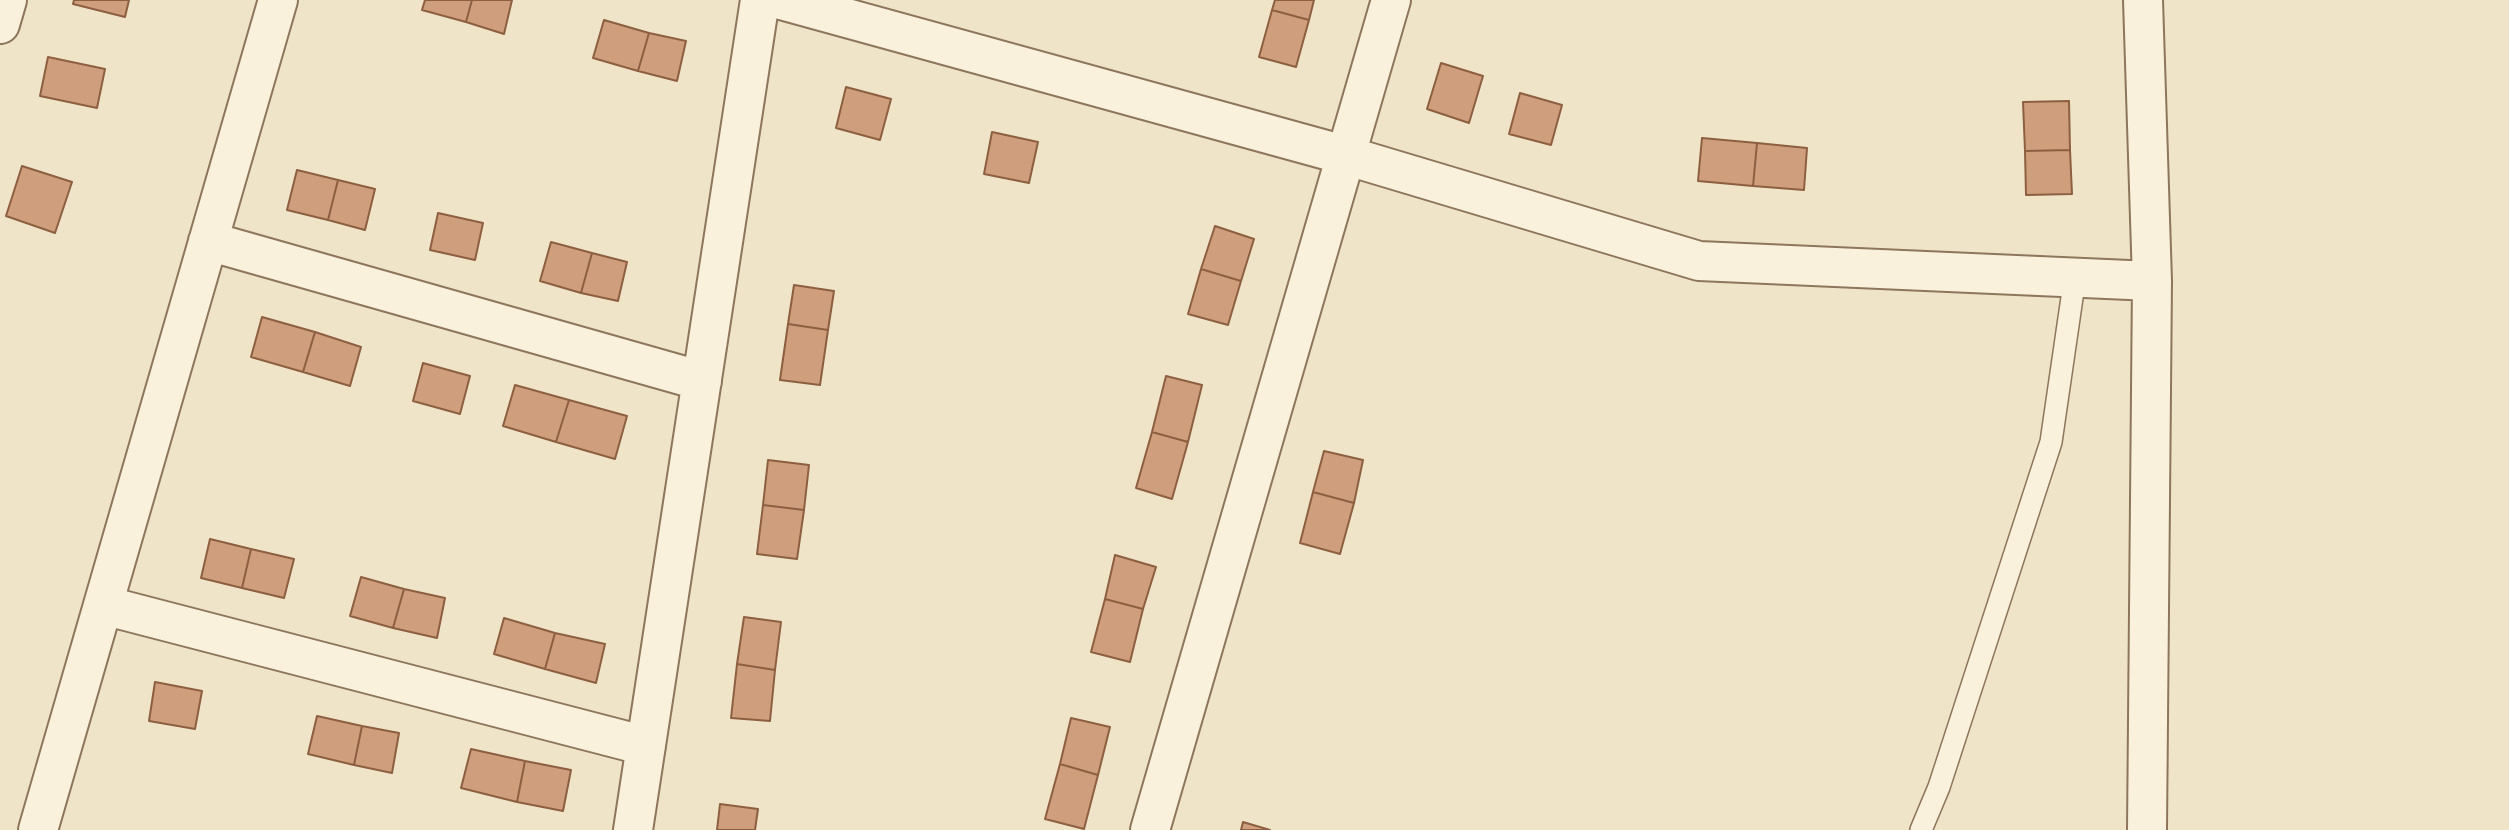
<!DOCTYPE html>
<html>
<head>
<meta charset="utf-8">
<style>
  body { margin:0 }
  canvas { display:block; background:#f0e4c8 }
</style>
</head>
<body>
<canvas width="2509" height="830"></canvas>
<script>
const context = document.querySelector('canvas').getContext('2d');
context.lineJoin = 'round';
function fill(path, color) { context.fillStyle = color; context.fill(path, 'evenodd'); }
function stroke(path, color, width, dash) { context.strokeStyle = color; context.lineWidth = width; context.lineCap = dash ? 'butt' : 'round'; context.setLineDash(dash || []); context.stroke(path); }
const building = new Path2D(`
  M74 0H129L125 17 73 4Z
  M425 0H472L466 22 422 10Z
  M472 0H512L504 34 466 22Z
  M1275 0H1314L1309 20 1272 10Z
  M1272 10 1309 20 1296 67 1259 57Z
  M604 20 649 33 638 71 593 58Z
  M649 33 686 41 677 81 638 71Z
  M48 57 105 69 97 108 40 96Z
  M1441 63 1483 76 1469 123 1427 109Z
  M846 87 891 99 880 140 836 128Z
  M1520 93 1562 105 1551 145 1509 134Z
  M2069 101 2070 150 2025 151 2023 102Z
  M992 132 1038 142 1029 183 984 174Z
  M1702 138 1757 143 1753 186 1698 181Z
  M1757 143 1807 148 1804 190 1753 186Z
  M2070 150 2072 194 2026 195 2025 151Z
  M22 166 72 182 55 233 6 216Z
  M297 170 338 180 328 220 287 210Z
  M338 180 375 189 365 230 328 220Z
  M438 213 483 223 475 260 430 250Z
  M1215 226 1254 239 1241 281 1201 269Z
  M551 242 592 253 581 293 540 281Z
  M592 253 627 262 618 301 581 293Z
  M1201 269 1241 281 1228 325 1188 314Z
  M794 285 834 291 828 330 788 324Z
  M262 317 315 332 303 372 251 357Z
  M788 324 828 330 820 385 780 380Z
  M315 332 361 347 350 386 303 372Z
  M423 363 470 376 460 414 413 401Z
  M1166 376 1202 385 1188 442 1152 432Z
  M515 385 569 400 556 442 503 426Z
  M569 400 627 416 615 459 556 442Z
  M1152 432 1188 442 1172 499 1136 488Z
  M1324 451 1363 460 1354 503 1313 492Z
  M768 460 809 465 804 510 763 505Z
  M1313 492 1354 503 1340 554 1300 543Z
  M763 505 804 510 797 559 757 554Z
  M210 539 251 549 242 588 201 578Z
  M251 549 294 559 284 598 242 588Z
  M1115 555 1156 567 1143 609 1105 599Z
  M361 577 404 589 393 628 350 616Z
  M404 589 445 598 437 638 393 628Z
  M1105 599 1143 609 1130 662 1091 652Z
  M744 617 781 622 775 670 737 664Z
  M504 618 555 633 545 669 494 654Z
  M555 633 605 644 596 683 545 669Z
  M737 664 775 670 770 721 731 718Z
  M155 682 202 691 195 729 149 721Z
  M317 716 362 726 354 765 308 754Z
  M1071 718 1110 727 1098 775 1060 764Z
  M362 726 399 733 392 773 354 765Z
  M471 749 525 761 517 802 461 788Z
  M525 761 571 770 563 811 517 802Z
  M1060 764 1098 775 1084 829 1045 819Z
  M720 804 758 809 755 830H717Z
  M1243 822 1270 830H1241Z`);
fill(building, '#cf9f7d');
stroke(building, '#8d5f41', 2);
const lane = new Path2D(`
  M1921 830 1939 787 2051 442 2075 277`);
const street = new Path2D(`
  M781 0 1348 156 1699 261 2152 281
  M2143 0 2152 281 2147 830
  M0 24 7 0
  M208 241 702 381
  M103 605 646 746
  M38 830 278 0
  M633 830 760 0
  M1150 830 1391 0`);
stroke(lane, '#8d765c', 24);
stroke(street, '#8d765c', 42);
stroke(lane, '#faf1dc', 21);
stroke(street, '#faf1dc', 38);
</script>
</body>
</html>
